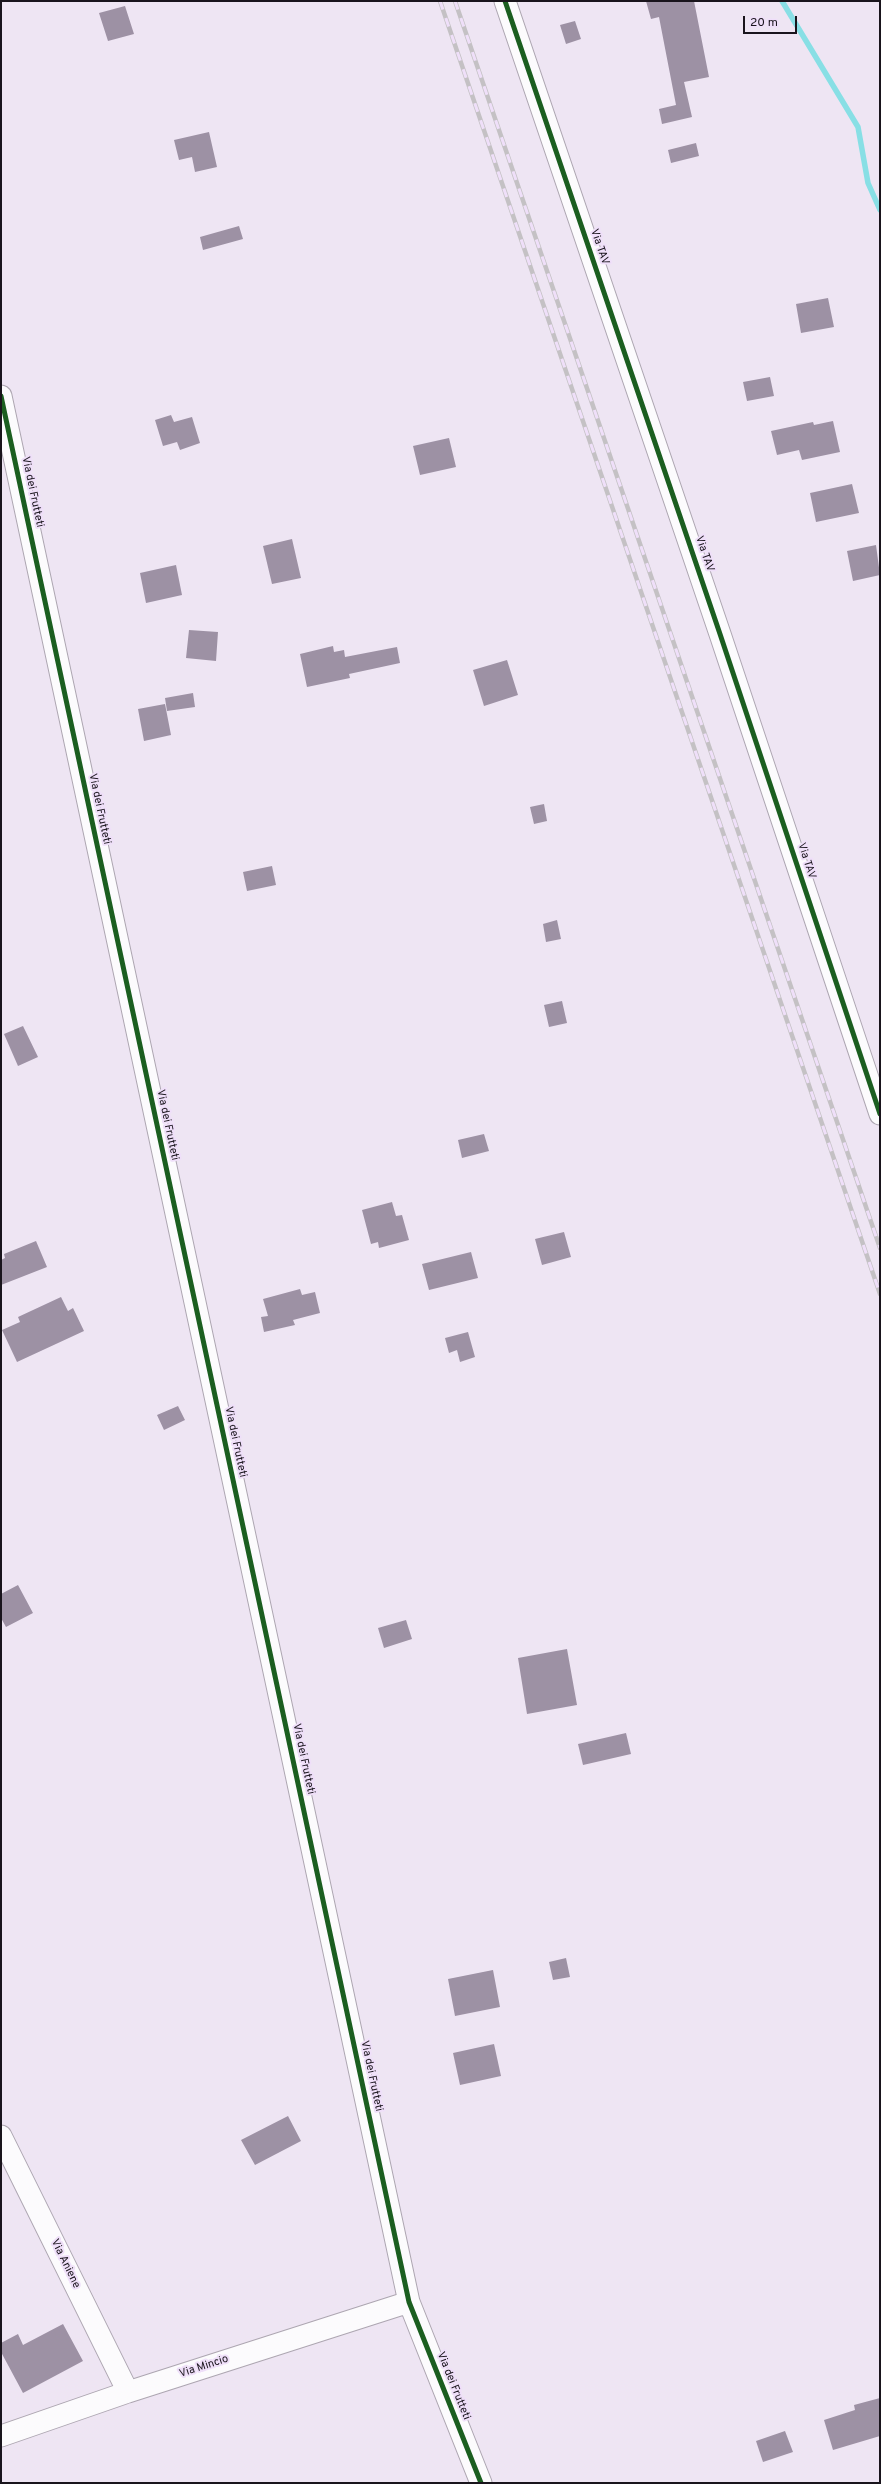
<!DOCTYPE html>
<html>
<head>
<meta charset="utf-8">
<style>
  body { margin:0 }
  #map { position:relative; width:881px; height:2484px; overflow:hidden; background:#eee5f3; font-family:Overpass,sans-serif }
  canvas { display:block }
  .frame { position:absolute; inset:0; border:2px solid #19141c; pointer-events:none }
  .scale { position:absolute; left:743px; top:16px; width:54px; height:18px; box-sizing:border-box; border:2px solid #19141c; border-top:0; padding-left:5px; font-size:12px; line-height:14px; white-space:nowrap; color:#19141c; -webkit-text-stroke:3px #efdff9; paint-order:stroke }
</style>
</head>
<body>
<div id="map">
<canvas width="881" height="2484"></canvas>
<div class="frame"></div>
<div class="scale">20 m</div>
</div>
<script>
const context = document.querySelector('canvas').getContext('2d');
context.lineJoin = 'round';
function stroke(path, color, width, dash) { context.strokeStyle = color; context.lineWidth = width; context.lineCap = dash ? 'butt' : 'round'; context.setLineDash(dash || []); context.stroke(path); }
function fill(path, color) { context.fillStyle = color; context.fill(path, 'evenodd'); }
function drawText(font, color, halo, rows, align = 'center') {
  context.font = font + ' Overpass,sans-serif'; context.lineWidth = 4; context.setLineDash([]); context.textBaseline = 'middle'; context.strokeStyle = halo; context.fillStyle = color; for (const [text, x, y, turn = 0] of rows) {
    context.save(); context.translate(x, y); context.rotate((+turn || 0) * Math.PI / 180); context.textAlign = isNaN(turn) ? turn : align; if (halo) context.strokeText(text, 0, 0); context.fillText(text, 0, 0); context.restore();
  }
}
stroke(new Path2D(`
  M782 1 858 127 868 183 880 210`), '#88dfe5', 5.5);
fill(new Path2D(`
  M646 1H694L709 77 684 82 692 117 662 124 659 109 676 105 659 17 651 19Z
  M125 6 134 34 108 41 99 13Z
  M575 21 581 39 566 44 560 25Z
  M209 132 217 167 195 172 192 157 179 160 174 140Z
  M696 143 699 156 671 163 668 150Z
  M239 226 243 239 203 250 200 237Z
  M828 298 834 327 801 333 796 304Z
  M770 377 774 396 747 401 743 382Z
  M171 415 174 422 192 417 200 443 180 450 177 442 163 446 155 420Z
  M833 421 840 452 802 460 799 450 777 455 771 431 813 422 814 425Z
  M449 438 456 467 420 475 413 446Z
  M852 484 859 513 816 522 810 493Z
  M292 539 301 578 272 584 263 546Z
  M876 545 880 575 853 581 847 551Z
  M176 565 182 595 146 603 140 573Z
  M189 630 218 632 216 661 186 658Z
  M333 646 334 652 344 650 345 657 397 647 400 663 349 674 350 678 307 687 300 654Z
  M507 660 518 695 484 706 473 670Z
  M193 693 195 707 167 711 165 698Z
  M165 704 171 735 144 741 138 709Z
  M544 804 547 821 534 824 530 807Z
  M272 866 276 885 247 891 243 872Z
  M557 920 561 939 546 942 543 924Z
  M562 1001 567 1023 549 1027 544 1005Z
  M23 1026 38 1057 18 1066 4 1034Z
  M484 1134 489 1151 462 1158 458 1140Z
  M392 1202 396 1216 402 1215 409 1240 379 1248 378 1242 371 1244 362 1210Z
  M564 1232 571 1257 542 1265 535 1239Z
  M36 1241 47 1267 1 1285V1260L5 1258 4 1254Z
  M471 1252 478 1278 429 1290 422 1264Z
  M300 1289 302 1295 315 1292 320 1313 293 1320 295 1325 264 1332 261 1317 268 1316 263 1299Z
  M61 1297 68 1311 73 1308 84 1331 17 1362 2 1330 20 1322 18 1317Z
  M468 1332 475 1357 460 1362 457 1350 449 1353 445 1338Z
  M178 1406 185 1420 164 1430 157 1415Z
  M18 1585 33 1613 6 1627 1 1618V1594Z
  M406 1620 412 1639 384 1648 378 1628Z
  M567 1649 577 1705 527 1714 518 1658Z
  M626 1733 631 1754 583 1765 578 1744Z
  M566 1958 570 1977 553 1980 549 1962Z
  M493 1970 500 2007 455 2016 448 1979Z
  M494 2044 501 2076 460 2085 453 2053Z
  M288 2116 301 2141 255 2165 241 2140Z
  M63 2324 83 2361 23 2393 1 2352V2343L18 2334 23 2345Z
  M880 2398V2436L833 2450 824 2420 855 2410 854 2405Z
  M785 2431 793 2452 763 2462 756 2441Z`), '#9d91a4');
const street = new Path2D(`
  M505 1 720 634 880 1114
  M1 396 409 2302 481 2483
  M1 2136 128 2392
  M1 2436 128 2392 409 2302`);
stroke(street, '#ada6b1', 23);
stroke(street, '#fcfbfd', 21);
const rail = new Path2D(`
  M440 1 880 1294
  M455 1 880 1248`);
stroke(rail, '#c4c1c4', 4.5);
stroke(rail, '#efdff9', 3, [9]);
stroke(new Path2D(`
  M505 1 720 634 880 1114
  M1 396 409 2302 481 2483`), '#1b5e20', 5);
drawText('11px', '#19141c', '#efdff9', [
  ["Via TAV",599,247,71],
  ["Via dei Frutteti",32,492,78],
  ["Via TAV",704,554,71],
  ["Via dei Frutteti",99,809,78],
  ["Via TAV",806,861,72],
  ["Via dei Frutteti",167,1125,78],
  ["Via dei Frutteti",235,1442,78],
  ["Via dei Frutteti",303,1759,78],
  ["Via dei Frutteti",371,2076,78],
  ["Via Aniene",65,2264,64],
  ["Via Mincio",204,2367,-18],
  ["Via dei Frutteti",453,2386,68]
]);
</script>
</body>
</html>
